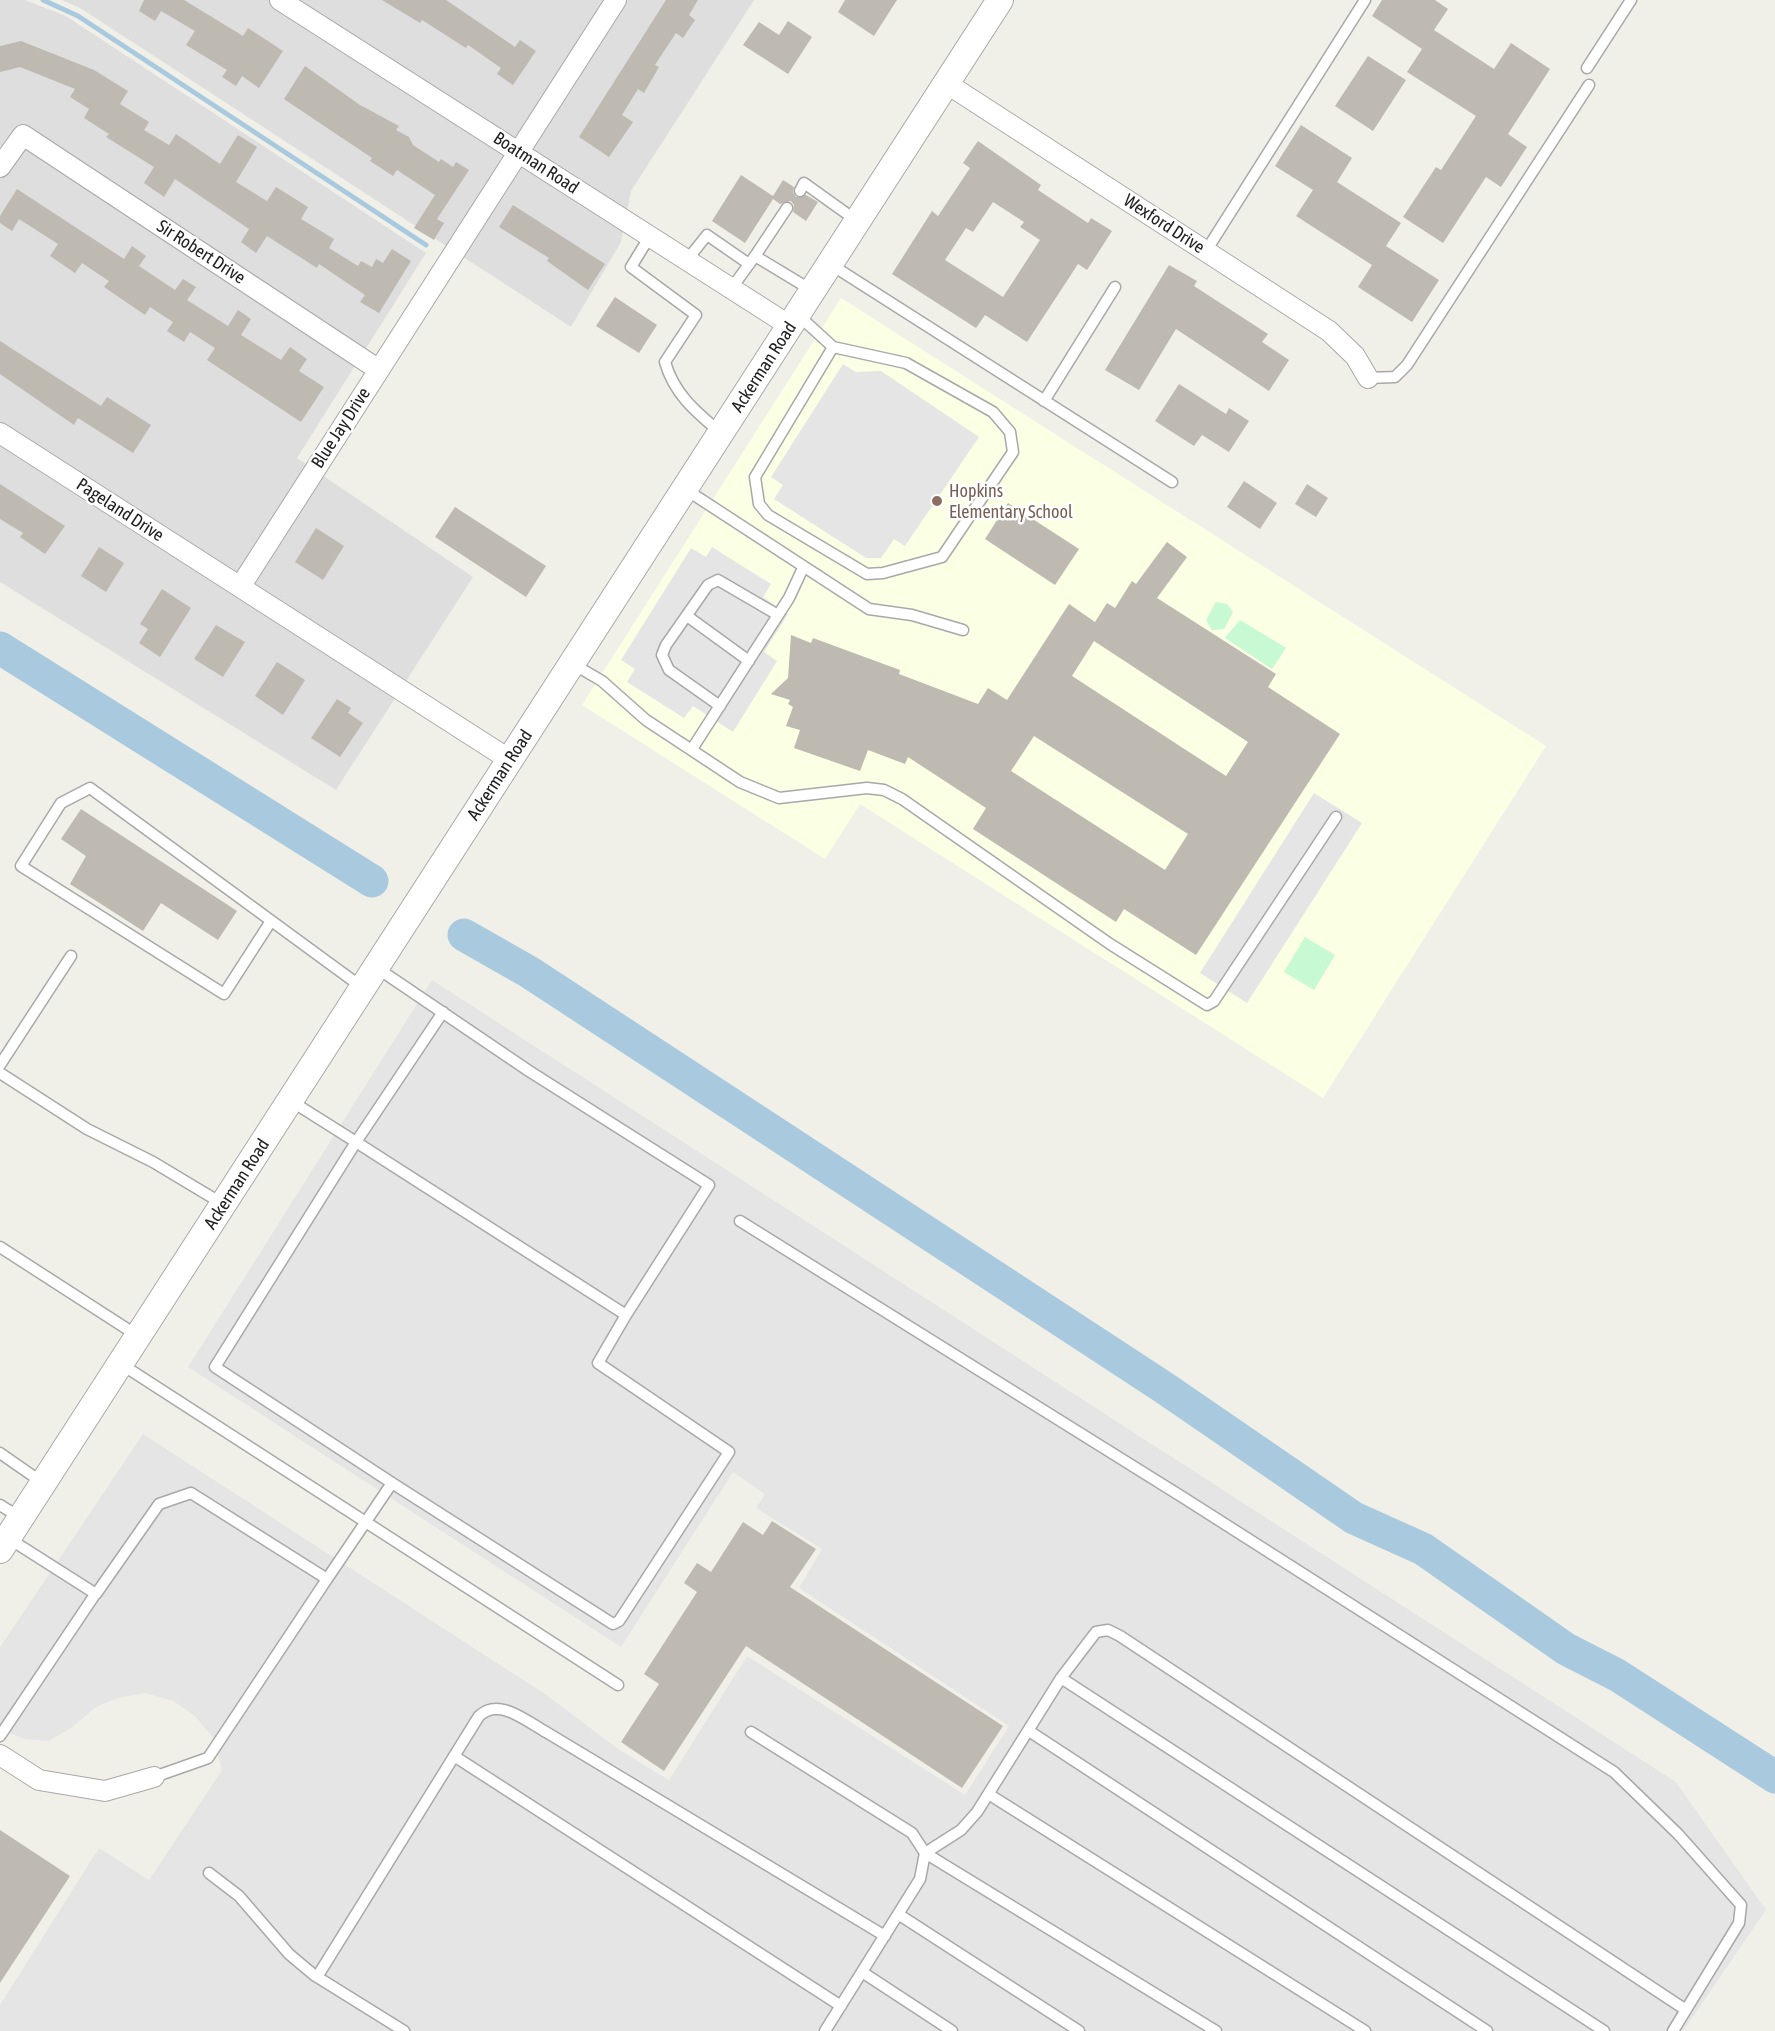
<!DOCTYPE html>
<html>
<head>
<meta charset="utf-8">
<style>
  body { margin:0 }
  canvas { display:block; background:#f1f0e8 }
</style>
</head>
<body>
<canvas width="1775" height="2031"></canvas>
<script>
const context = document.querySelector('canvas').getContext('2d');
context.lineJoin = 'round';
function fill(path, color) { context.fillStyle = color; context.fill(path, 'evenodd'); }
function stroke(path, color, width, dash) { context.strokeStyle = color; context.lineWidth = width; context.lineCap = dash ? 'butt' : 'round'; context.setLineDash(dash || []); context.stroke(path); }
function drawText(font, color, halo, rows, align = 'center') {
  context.font = font + ' "Asap Condensed",sans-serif'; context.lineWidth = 5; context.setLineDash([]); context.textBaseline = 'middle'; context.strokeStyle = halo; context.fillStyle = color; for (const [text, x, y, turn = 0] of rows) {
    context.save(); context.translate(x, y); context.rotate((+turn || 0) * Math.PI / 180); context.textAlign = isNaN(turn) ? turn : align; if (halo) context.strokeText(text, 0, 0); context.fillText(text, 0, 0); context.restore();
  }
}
fill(new Path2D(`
  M0 0H25L66 16 426 253 297 458 473 577 336 790 0 582Z
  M62 0H754L631 191 621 242 571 327 80 8Z`), '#dfdede');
fill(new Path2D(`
  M841 298 1546 746 1323 1098 860 804 825 859 582 705Z`), '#fbffe4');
fill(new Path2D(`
  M1216 602 1227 604 1233 612 1224 629 1212 630 1206 620Z
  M1240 620 1286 648 1272 669 1225 638Z
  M1305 937 1335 955 1314 990 1284 972Z`), '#c7f9d3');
fill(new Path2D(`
  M843 364 856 372 881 371 979 437 905 546 894 539 881 558H866L774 499 783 485 771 477Z
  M712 547 771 584 763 597 788 614 764 652 777 661 733 732 693 706 684 718 627 682 635 669 621 660 691 548 706 557Z
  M1314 793 1362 823 1247 1003 1200 973Z
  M432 980 1676 1782 1766 1910 1683 2031H0V2005L99 1848 149 1880 222 1770 212 1736 194 1715 173 1701 145 1693 118 1698 96 1707 71 1728 49 1741 25 1739 0 1729V1647L143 1434 548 1696 618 1749 669 1780 747 1656 965 1795 1009 1726 799 1588 822 1549 756 1508 765 1494 733 1472 621 1647 188 1367Z`), '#e5e5e5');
stroke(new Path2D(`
  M43 0 78 16 426 245`), '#a9cade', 5);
stroke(new Path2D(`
  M0 648 372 881
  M464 935 529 972 1163 1387 1354 1518 1423 1549 1566 1649 1617 1675 1775 1777`), '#a9cade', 33);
fill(new Path2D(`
  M144 0H184L243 36 248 28 283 51 259 88 242 76 236 86 222 77 227 70 186 45 195 31 161 11 155 21 139 11Z
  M382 0H446L515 47 520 40 536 51 513 85 497 74 501 68 468 45 466 48 422 20 420 23Z
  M666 0H698L689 15 695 20 683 38 676 33 655 65 659 67 644 93 638 89 622 115 633 122 609 157 579 137Z
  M845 0H897L874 36 838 12Z
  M1382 0H1435L1448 9 1434 30 1494 69 1511 43 1550 69 1508 134 1527 147 1501 187 1486 177 1443 243 1403 217 1436 167 1441 170 1476 116 1407 72 1422 49 1372 16Z
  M788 21 812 37 788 74 743 45 759 22 779 35Z
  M21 41 94 70 128 91 120 104 149 122 144 130 169 145 176 134 220 164 238 135 257 147 236 182 267 201 276 187 308 207 301 219 334 239 329 248 358 266 361 261 372 267 376 259 383 263 392 249 411 261 379 313 360 302 365 295 319 264 317 268 267 236 256 253 241 242 249 229 175 179 164 197 144 183 154 167 106 137 109 134 84 118 89 109 70 97 75 89 20 67 0 72V46Z
  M1368 56 1406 80 1373 131 1335 106Z
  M305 66 360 105 399 126 396 130 409 137 413 145 439 162 441 159 453 167 456 162 469 170 437 219 444 223 434 240 414 228 435 195 397 170 393 176 370 161 372 158 284 99Z
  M1301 125 1352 158 1337 182 1401 223 1386 246 1439 280 1412 322 1358 287 1372 265 1296 216 1313 190 1275 166Z
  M978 141 1041 185 1038 190 1088 223 1091 218 1112 231 1087 270 1078 264 1027 342 985 315 976 328 892 274 932 211 938 216 970 168 963 163ZM993 202 1024 222 1020 227 1040 240 1003 297 945 260 966 228 973 232Z
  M741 175 773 196 783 180 794 187 793 192 796 197 806 195 818 202 806 221 793 212 794 205 791 201 780 204 773 199 745 243 712 221Z
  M17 189 124 259 132 246 146 256 139 266 175 290 183 279 196 287 187 300 228 326 238 310 251 319 241 335 281 360 290 347 307 359 299 371 324 387 301 422 207 360 215 348 190 332 184 342 167 331 173 322 150 307 145 315 104 287 109 281 82 263 75 273 50 256 58 244 19 219 12 231 0 223V216Z
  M513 205 605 264 588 290 547 261 549 258 499 227Z
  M1169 265 1197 281 1194 286 1268 334 1262 342 1289 360 1269 391 1176 329 1139 390 1105 370Z
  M615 297 657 325 639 353 596 326Z
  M0 341 101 406 107 397 151 425 133 453 78 418 74 425 0 374Z
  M1179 384 1226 414 1229 408 1249 421 1229 452 1202 435 1194 446 1155 421Z
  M1244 481 1277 503 1260 529 1227 507Z
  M0 484 65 526 45 554 20 537 23 533 0 519Z
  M1307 484 1328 498 1316 517 1295 504Z
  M1008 503 1079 549 1055 585 985 539Z
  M455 507 546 566 526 597 435 537Z
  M316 528 344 546 323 580 295 562Z
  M1167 542 1187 557 1157 598 1276 674 1268 687 1340 734 1196 955 1124 909 1116 922 973 829 986 808 908 757 905 764 868 750 860 771 794 748 800 730 786 726 793 707 788 704 790 700 771 694 788 678 791 635 811 643 813 638 900 670 899 674 978 704 988 688 1007 700 1069 604 1095 622 1107 603 1115 608 1132 581 1136 584ZM1094 641 1248 742 1226 776 1072 676ZM1034 736 1188 834 1165 870 1011 771Z
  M99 547 124 563 106 592 81 576Z
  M162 589 191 608 160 657 139 643 148 629 140 624Z
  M216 625 245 642 223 677 194 659Z
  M277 662 305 680 283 715 255 696Z
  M337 699 351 708 348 713 363 723 340 757 311 738Z
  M81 809 237 911 218 940 161 903 143 931 70 884 86 856 61 839Z
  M772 1521 816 1549 790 1587 1003 1726 962 1788 746 1646 664 1771 621 1742 659 1684 644 1674 697 1592 684 1583 697 1563 711 1572 743 1522 763 1535Z
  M0 1830 70 1876 0 1983Z`), '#beb9b1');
const service = new Path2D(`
  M1587 68 1631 0
  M800 191 804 183 857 221
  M650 236 631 267 696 315 665 362C674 394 696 412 721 433
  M1206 251 1365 0
  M755 256 787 208
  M687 260 707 235 749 264
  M830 264 1172 482
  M731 289 755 256 813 291
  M798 315 833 347 906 363 993 412 1010 432 1013 452 942 557 883 573 867 574 768 515 759 504 755 477 833 347
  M1368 378 1395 377 1407 365 1589 85
  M1044 401 1115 287
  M685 489 869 609 912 615 963 630
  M687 616 749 661
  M573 664 602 681 646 720 740 782 779 798 867 788 884 790 902 799 1110 944 1207 1005 1214 1001 1336 817
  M720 706 669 670 662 655 666 645 708 585 718 580 778 615
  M692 749 789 598 803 568
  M271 921 224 994 21 866 61 803 90 788 363 988
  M0 1065 71 956
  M0 1073 87 1129 153 1162 223 1204
  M291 1101 356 1142 443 1012
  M740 1221 1184 1498 1614 1772 1678 1834 1741 1905 1739 1923 1673 2031
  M0 1247 138 1336
  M121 1364 618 1685
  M0 1453 43 1483
  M392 1483 215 1367 356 1142 626 1315
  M0 1505 21 1518
  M8 1538 96 1594 159 1504 191 1493 327 1579 392 1483 613 1624 619 1621 729 1452 598 1363 626 1315 709 1185 529 1071 377 968
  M1061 1678 1604 2031
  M1029 1731 1487 2031
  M751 1732 912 1833 925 1853 920 1879 825 2031
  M0 1736 96 1593
  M454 1756 841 2006
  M154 1777 208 1758 327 1579
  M990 1795 1365 2031
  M209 1873 239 1896 289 1954 314 1975 404 2031
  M898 1914 1079 2031
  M862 1972 952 2031
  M317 1977 479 1716C499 1697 526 1721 546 1732L885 1936
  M1216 2031 925 1853 961 1830 977 1812 1061 1678 1096 1632 1108 1630 1120 1636 1686 2010`);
const minor = new Path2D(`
  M280 0 790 326
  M946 83 1329 331 1355 356 1368 378
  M0 167 23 135 379 370
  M0 433 510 760
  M240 587 616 0
  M0 1755 39 1780 105 1791 154 1777`);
const tertiary = new Path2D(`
  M0 1550 1000 0`);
stroke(service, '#a8a8a8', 13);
stroke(minor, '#a8a8a8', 22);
stroke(tertiary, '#a8a8a8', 28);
stroke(service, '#fff', 10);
stroke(minor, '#fff', 20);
stroke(tertiary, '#fff', 26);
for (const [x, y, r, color] of [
  [937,501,6,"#8d6e63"]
]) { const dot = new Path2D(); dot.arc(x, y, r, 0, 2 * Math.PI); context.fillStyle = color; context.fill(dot); stroke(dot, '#fff', 2); }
drawText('18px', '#212121', '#fff', [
  ["Boatman Road",536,163,33],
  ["Wexford Drive",1164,224,33],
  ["Sir Robert Drive",201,252,33],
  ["Ackerman Road",764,367,-57],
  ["Blue Jay Drive",341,428,-57],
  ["Pageland Drive",120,510,33],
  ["Ackerman Road",500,775,-57],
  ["Ackerman Road",237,1184,-57]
]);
drawText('18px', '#785e54', '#fff', [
  ["Hopkins",949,491],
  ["Elementary School",949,512]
], 'left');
</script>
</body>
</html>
